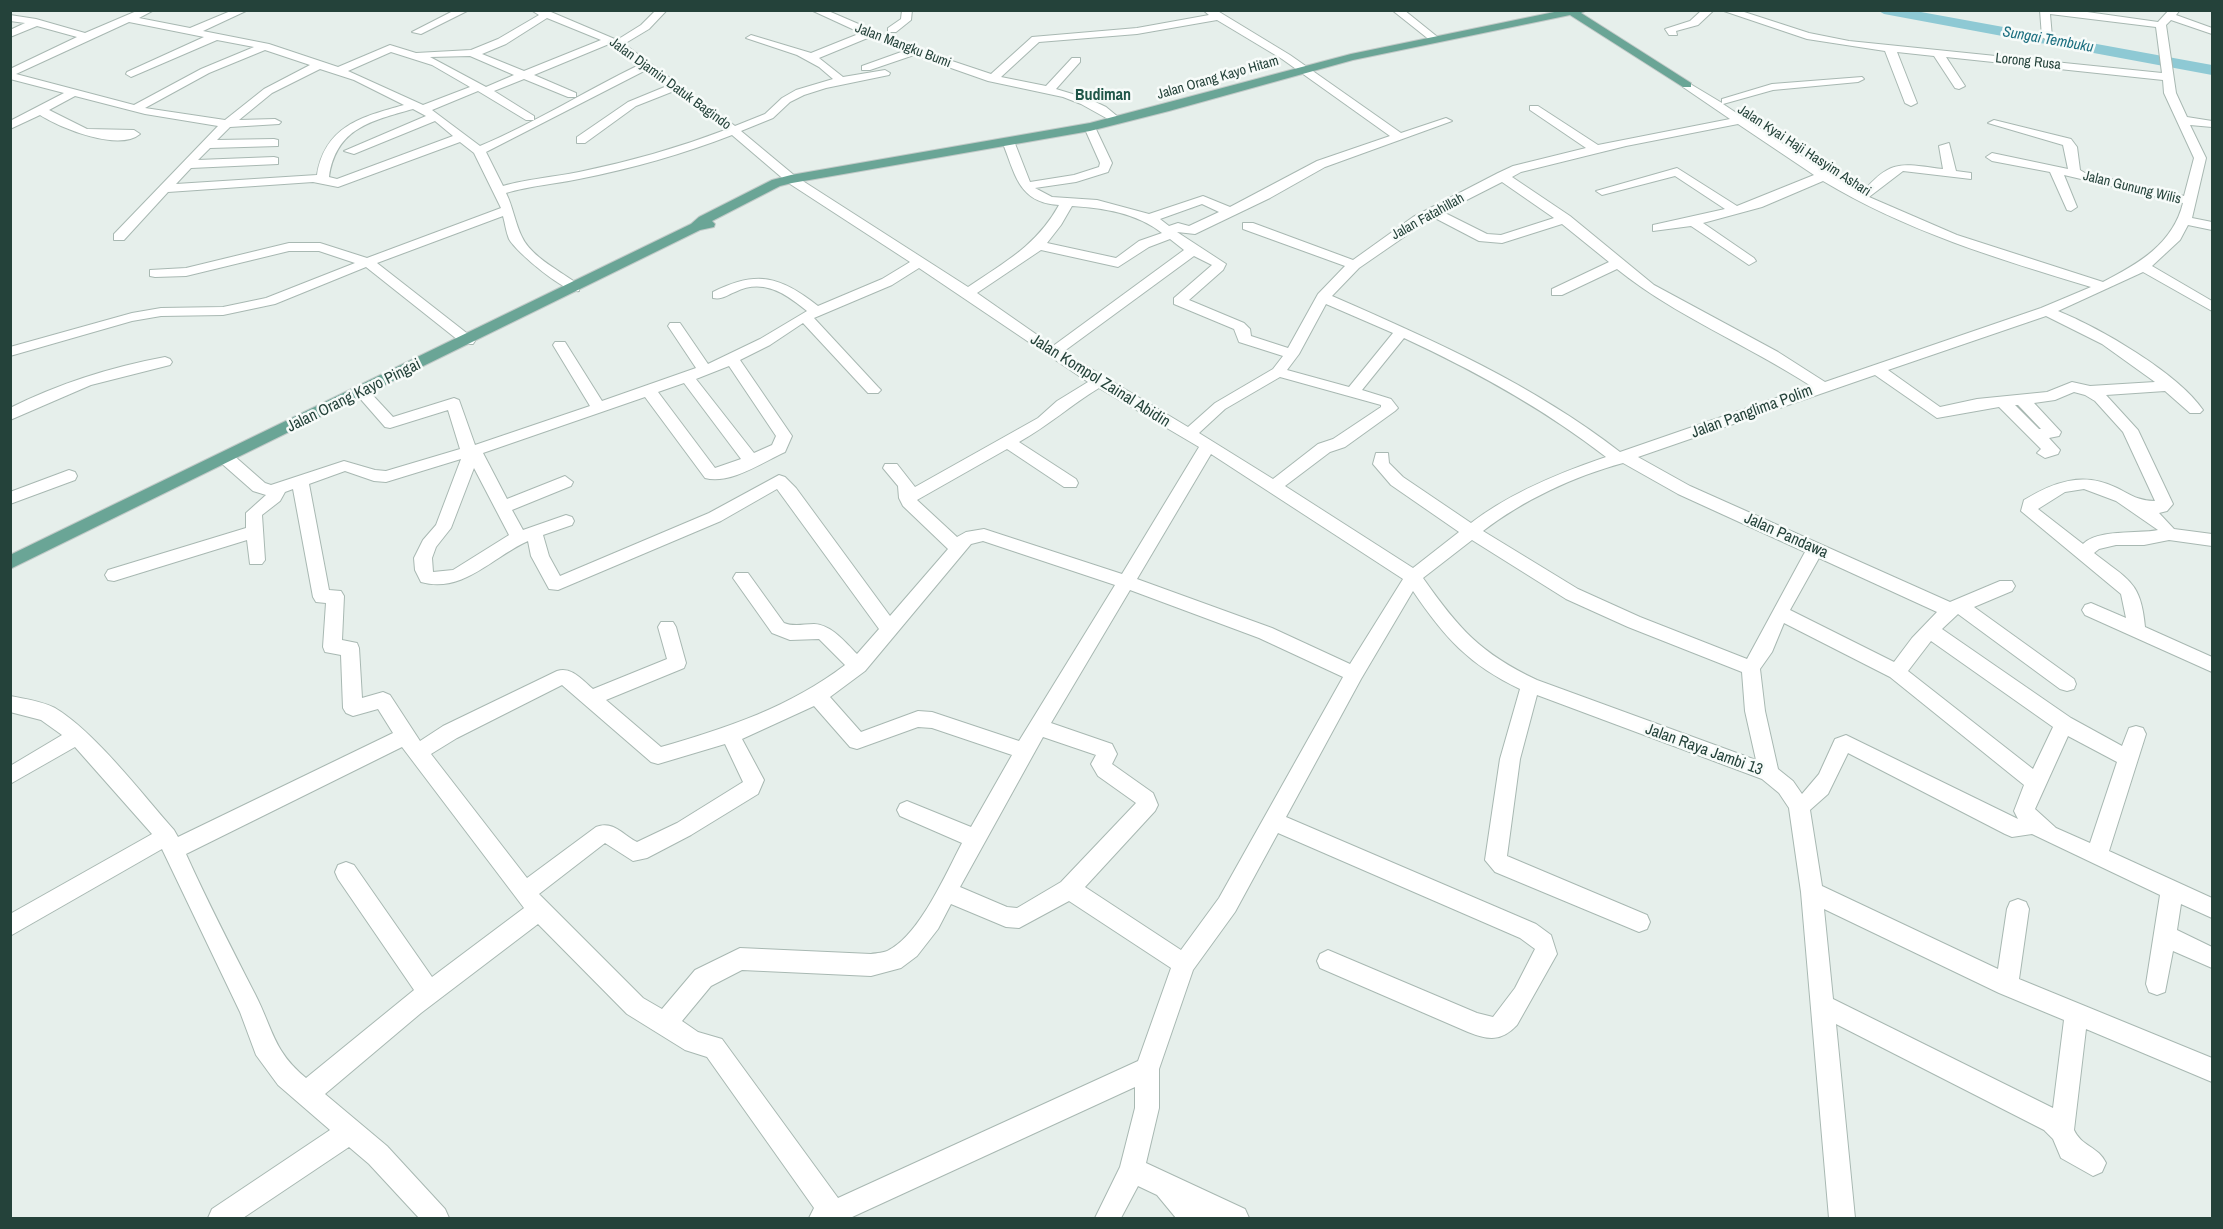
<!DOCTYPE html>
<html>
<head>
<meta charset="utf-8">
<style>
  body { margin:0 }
  #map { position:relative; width:2223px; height:1229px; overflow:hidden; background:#e6efeb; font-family:"Archivo Narrow",sans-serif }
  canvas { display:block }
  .frame { position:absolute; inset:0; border:12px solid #24423a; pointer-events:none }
</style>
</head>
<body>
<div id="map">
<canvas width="2223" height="1229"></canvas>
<div class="frame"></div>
</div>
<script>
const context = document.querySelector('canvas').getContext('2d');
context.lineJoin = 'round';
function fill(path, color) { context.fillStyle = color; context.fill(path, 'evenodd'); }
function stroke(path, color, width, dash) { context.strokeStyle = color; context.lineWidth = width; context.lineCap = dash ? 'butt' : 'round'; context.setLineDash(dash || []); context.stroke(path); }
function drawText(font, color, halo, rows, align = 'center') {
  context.font = font + ' "Archivo Narrow",sans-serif'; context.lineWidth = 5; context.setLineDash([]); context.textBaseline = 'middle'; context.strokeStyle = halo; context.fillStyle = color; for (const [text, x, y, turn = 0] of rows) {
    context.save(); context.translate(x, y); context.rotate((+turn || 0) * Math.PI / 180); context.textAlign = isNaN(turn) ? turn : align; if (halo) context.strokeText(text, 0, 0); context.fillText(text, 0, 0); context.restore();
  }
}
fill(new Path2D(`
  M1877 10H1910L2212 65V75L1884 14Z`), '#8ec9d4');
const minor = new Path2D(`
  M139 10H154L139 18 190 28 233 10H248L203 31 269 44 338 67 390 45 416 53 471 50 498 39 539 15 531 10 551 12 617 40 641 25 656 10H667L649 29 624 44 735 126 765 114 782 98 796 90 833 79 819 67 797 55 746 38 751 35 811 53 861 33 811 10H826L919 50 991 74 1032 37 1137 28 1209 15 1203 10H1216L1290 55 1401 133 1446 118 1452 121 1325 167 1270 198 1195 234 1177 232 1226 264 1223 270 1189 300 1244 323 1250 329 1251 336 1288 348 1318 294 1345 266 1243 229V223H1253L1353 260 1413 217 1498 173 1513 166 1586 148 1530 110V106H1538L1598 145 1730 119 1683 87V83L1687 82 1722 103V99L1772 84 1862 77 1864 79 1858 82 1773 90 1723 104 1801 156 1862 193C1891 158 1902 164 1943 169L1939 146 1949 143 1956 171 1971 173V179L1903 171 1869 197 1957 235 2103 282C2138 264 2173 244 2183 203L2064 175 2077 207 2071 211 2067 210 2050 172 1992 161 1986 157 1992 153 2068 169 2063 145 1988 123 1994 120 2071 139 2077 147 2080 170 2085 173 2184 196 2194 158 2164 93 2163 80 1946 57 1965 86 1959 89 1955 88 1934 56 1897 52 1917 103 1911 106 1905 103 1885 51 1807 39 1721 10H1738L1809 33 1849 41 2162 73 2156 27 2050 14 2052 37 2047 40 2042 37 2040 10H2073L2158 22 2169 10H2180L2176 15 2212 28V34L2171 20 2166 25 2176 93 2187 117 2212 121V127L2190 125 2206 158 2192 218 2212 222V230L2188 225 2180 240 2152 266 2212 301V311L2143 272 2058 311C2100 328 2178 373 2203 410L2200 413H2190L2165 391 2106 395 2138 430 2173 504 2167 511 2159 513 2174 529 2212 534V546L2169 540 2144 545H2116L2099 549 2094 553C2128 580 2141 581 2145 627L2212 657V672L2085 615 2082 610 2085 605 2091 603 2126 618 2121 594 2021 511 2024 500C2054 482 2083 471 2117 488 2131 495 2139 501 2155 501L2123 432 2095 401 2085 395 2074 392 2055 400 2034 403 2061 432 2059 436 2049 438 2060 450 2058 454 2045 458 2037 453 2041 449 1999 407 1937 418 1875 375 1638 457 1690 486 1950 602 2000 581H2012L2015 586 2012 591 1974 607 2074 679 2076 684 2074 689 2067 691 2060 689 1958 614 1942 629 2071 718 2122 746 2129 728 2136 726 2143 728 2146 734 2109 851 2212 898V918L2181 904 2177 930 2212 947V968L2173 951 2165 992 2157 995 2149 992 2146 984 2160 895 2032 834 2012 837 2005 834 1848 753 1828 794 1810 810 1822 886 1998 969 2007 909 2010 902 2018 899 2026 902 2029 909 2019 979 2212 1058V1082L2086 1029 2074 1130C2081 1146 2099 1147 2106 1163L2102 1172 2093 1176 2061 1158 2053 1139 2044 1130 1836 1024 1855 1218H1829L1801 892 1789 808 1779 793 1762 779 1537 695 1520 759 1507 856 1647 915 1650 922 1647 929 1639 932 1495 872 1485 860 1500 759 1520 689C1469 665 1444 637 1413 591L1361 679 1286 817 1536 924 1551 935 1557 954 1517 1025C1501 1042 1488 1040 1468 1032L1320 968 1317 961 1320 954 1328 950 1477 1013 1493 1017 1515 988 1535 949 1520 938 1278 833 1235 912 1193 970 1159 1069V1108L1146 1163 1245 1209 1249 1218H1176L1157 1195 1138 1186 1121 1218H1095L1120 1167 1135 1108V1087L850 1218H809L814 1208 707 1057 685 1050 627 1014 538 924 421 1013 325 1094 387 1146 445 1209 449 1218H419L369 1164 349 1147 243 1218H208L212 1209 330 1130 278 1085 256 1055 240 1012 162 849 10 936V914L152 834 75 747 10 784V766L62 735 41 720 10 712V696C26 699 41 701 55 708 94 731 143 795 174 830L178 837 393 733 378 709 353 716 346 713 343 708 341 655 325 652 323 647 326 603 316 602 313 597 293 489 285 492 280 501 262 515 265 560 262 564H250L247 540 114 581 108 580 105 575 108 570 246 528V513L266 495 253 491 220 462 218 458 220 454H232L265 483 271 485 344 461 375 470 386 471 460 449 448 410 390 428 385 427 357 395 354 392 357 389H367L393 417 454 398 459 400 475 445 590 406 553 345 555 342H565L602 401 696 368 668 326 670 323H680L708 364 760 339 807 311C785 293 763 278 735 292 727 295 722 300 713 298V292C757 270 780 276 818 306L882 279 910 262 787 182 732 135C683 154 630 169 579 179 555 184 530 186 506 193 513 207 515 223 522 237 531 257 562 272 579 285V291C566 294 516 252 509 239 506 232 505 223 503 216L377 263 473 338 475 341 473 344H463L366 267 275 304 223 315 161 316 132 321 10 356V347L132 313 161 308 223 307 266 298 355 263 319 251H289L186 276 155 277 150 276V270L186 268 289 243H320L367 258 501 208 474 153 460 142 338 187 313 182 168 192 124 240H114V234L218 126 145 114 75 96 49 110 87 129 134 130 140 134C119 152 60 128 40 115L10 129V121L64 93 10 79V69L77 37 37 26 10 37V30L25 23 10 21V15L36 19 85 33ZM547 18 601 40 524 71 482 54 506 44ZM1217 20 1282 59 1390 136 1317 161 1230 207 1203 196 1149 214 1097 200 1052 197 1035 188 1076 182 1108 172 1112 163 1094 125 1084 127 1100 163 1099 167 1074 175 1030 182 1014 141 1004 138 1002 141C1015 173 1018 203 1059 205 1037 245 1005 262 968 287L795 176 741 131 773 118 790 102 804 95 826 88 889 75 890 73 885 70 843 77 819 58 870 37 904 51 862 66V70H870L914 55 988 81 1063 97 1081 104 1117 124 1123 121 1106 107 1089 99 1056 89 1080 62V58H1072L1046 86 1001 77 1039 42 1137 34ZM129 22 204 37 127 72 126 74 131 77 217 40 254 47 201 69 134 105 16 74ZM609 44 639 65C585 91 535 123 480 146L432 110 478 91 526 120H534V116L494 91 524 79 568 97H576V93L534 75ZM265 50 310 65 264 89 225 120 145 108 209 73ZM391 52 432 65 470 87 423 105 348 71ZM470 56 514 75 486 87 430 57ZM320 69 354 80 404 105C361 117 325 126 317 175L176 184 191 168 278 164V158L274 157 198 160 210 148 278 146V140L274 139 217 140 230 127 279 124 281 122 275 119 239 120 272 93ZM646 70 667 86 628 102 577 137V143H585L636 106 674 91 725 130C678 148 628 162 579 172 554 177 528 179 503 186L486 152ZM413 109 426 116 344 151 354 154 435 121 453 136 337 179 329 177C336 128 371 121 413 109ZM1738 124 1814 175 1737 206 1677 168 1596 191 1602 195 1675 176 1725 209 1653 225V231L1691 226 1749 265 1756 261 1754 258 1703 223 1762 207 1823 181C1906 231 1998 259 2091 287L2041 308 1825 382 1778 352 1654 285 1570 216 1512 177 1521 172 1626 146ZM1502 182 1554 218 1501 235 1487 234 1443 212ZM1202 204 1219 212 1189 226 1178 223 1169 226 1160 219ZM1072 206C1103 208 1137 213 1162 233L1139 241 1116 258 1047 243 1061 225ZM1433 217 1479 241 1502 243 1562 224 1609 262 1552 289V295H1562L1617 269C1675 316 1748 345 1811 386L1620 452C1532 384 1433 340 1332 296L1359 268ZM1170 239 1184 250 1053 346 977 293 1041 250 1118 267 1149 247ZM1194 256 1212 265 1174 298V304L1234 329 1239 342 1283 356 1273 369 1215 403 1188 427 1063 352ZM919 268 1088 382 1057 401 1038 418 915 487 897 464H885L883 468 898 486 899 498 903 506 948 549 890 616 796 488 785 477 779 475 709 513 560 576 549 556 543 535 572 525 574 521 572 517 566 515 523 530 512 510 571 486 573 482 565 476 507 499 483 453 645 397 705 478C730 485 763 462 785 452L792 436 740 360 770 345 803 323 868 393H878L881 390 878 387 814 318 892 285ZM1326 304 1393 333 1349 387 1287 370 1299 354ZM2046 316 2102 344 2155 382 2090 386 2072 382 2047 392 1977 399 1940 407 1888 370ZM1404 338C1475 371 1543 408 1606 457 1559 473 1510 493 1471 523L1403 477 1389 463 1388 453H1376L1373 464 1391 485 1459 532 1413 568 1285 486 1330 452 1345 447 1395 411 1398 408 1391 399 1362 390ZM729 366 776 436 772 445 754 453 696 379ZM1280 377 1381 405V407L1333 439 1318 444 1273 479 1199 433 1225 409ZM684 383 741 459 715 468 658 392ZM1099 388 1199 447 1122 574 984 529 966 532 957 537 917 500 1007 449 1064 487H1076L1078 483 1076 479 1019 442C1048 426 1071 405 1099 388ZM2015 405H2018L2041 429H2039ZM1211 454 1403 579 1350 664 1272 628 1137 579ZM461 459 436 525 423 540 414 558 415 570 421 582C463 594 492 557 528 541L531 556 549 589 558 590 721 521 777 489 879 629 857 654C845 642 832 625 814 624 803 624 794 627 784 623L748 573H736L733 578 772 633 790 640 819 639 845 665C790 707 727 728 661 747L606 700 684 668 686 663 676 627 673 622H661L658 627 667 659 593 689C583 681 572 666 557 671L443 726 420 741 390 695 383 692 362 698 359 648 357 643 342 640 344 596 341 591 329 590 309 484 345 471 374 481 386 482ZM1623 463 1678 494 1805 552 1747 659 1640 617 1578 589 1483 531C1523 500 1575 476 1623 463ZM474 468 509 535 453 570 433 572 432 558 436 547 451 528ZM2084 489 2116 501 2158 530C2138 534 2097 529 2083 544L2038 509 2065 492ZM1472 540 1566 599 1628 627 1742 672 1745 711 1756 760 1537 680C1480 653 1459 629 1423 578ZM983 541 1115 585 1019 741 932 712 918 711 861 732 830 697 865 671 971 544ZM1819 558 1937 612 1912 638 1894 662 1790 610ZM1130 590 1259 638 1343 677 1219 898 1181 950 1085 887 1155 811 1158 805 1153 793 1112 764 1117 754 1112 744 1051 723ZM1784 623 1890 677 2024 785 2014 811 2018 819 1846 735 1835 739 1819 774 1802 794 1793 781 1778 769 1765 711 1760 669 1772 652ZM1931 641 2053 727 2033 769 1908 671ZM562 685 651 762 658 764 725 744 743 782 677 823 637 842C623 835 613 820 596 827L527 878 431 754 457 738ZM814 706 850 747 857 749 918 727 932 728 1012 755 971 827 907 801 900 804 897 810 900 816 962 843C946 873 920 934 889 950 884 953 877 953 871 954L740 948 695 970 662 1009 643 998 539 894 605 843 633 861 647 858 691 835 758 794 764 780 742 739ZM2068 736 2117 762 2090 843 2056 828 2035 809ZM1043 737 1096 755 1091 764 1098 776 1136 803 1061 882 1017 908 1007 907 960 887ZM402 747 524 908 432 977 354 865 346 862 338 865 335 872 338 879 414 990 306 1078C273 1051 273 1029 255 994 231 947 207 901 186 854ZM1069 901 1171 968 1138 1061 838 1198 722 1039 698 1032 682 1021 711 986 742 970 871 976 901 968 917 956 938 929 951 904 1006 927 1019 928ZM1824 909 1999 993 2064 1020 2053 1108 1833 999Z
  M455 10H469L421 34 412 32Z
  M902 10H912L911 20 896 32H888V28L901 19Z
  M1392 10H1404L1440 39 1431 41Z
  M1702 10H1714L1698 25 1676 31 1677 35H1669L1665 29 1690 21Z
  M165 357 170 359 172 362 170 365 91 385 10 420V408C60 383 111 367 165 357Z
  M69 470 75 472 77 476 75 480 10 504V492Z`);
const major = new Path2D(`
  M1587 10 1581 13 1691 83V87H1683L1570 15 1353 60 1169 111 1090 131 792 183 780 186 712 221 715 224 714 227 700 230 10 569V555L691 224 699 217 772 180 791 175 1090 123 1351 54 1564 10Z`);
stroke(minor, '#a8b8b2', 2);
stroke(major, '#c2cac8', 2);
fill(minor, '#fff');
fill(major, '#6aa596');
drawText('14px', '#24423a', '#f7fbf9', [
  ["Jalan Mangku Bumi",903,46,21],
  ["Lorong Rusa",2028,62,6],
  ["Jalan Orang Kayo Hitam",1218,78,-16],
  ["Jalan Djamin Datuk Bagindo",670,84,36],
  ["Jalan Kyai Haji Hasyim Ashari",1804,151,33],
  ["Jalan Gunung Wilis",2132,188,14],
  ["Jalan Fatahillah",1428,217,-29]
]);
drawText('italic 15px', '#1c6f80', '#f7fbf9', [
  ["Sungai Tembuku",2048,40,10]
]);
drawText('bold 16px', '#1f5548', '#f7fbf9', [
  ["Budiman",1103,96]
]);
drawText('16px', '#24423a', '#f7fbf9', [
  ["Jalan Kompol Zainal Abidin",1100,381,32],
  ["Jalan Orang Kayo Pingai",354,396,-26],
  ["Jalan Panglima Polim",1752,412,-20],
  ["Jalan Pandawa",1786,536,24],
  ["Jalan Raya Jambi 13",1704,750,20]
]);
</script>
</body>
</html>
